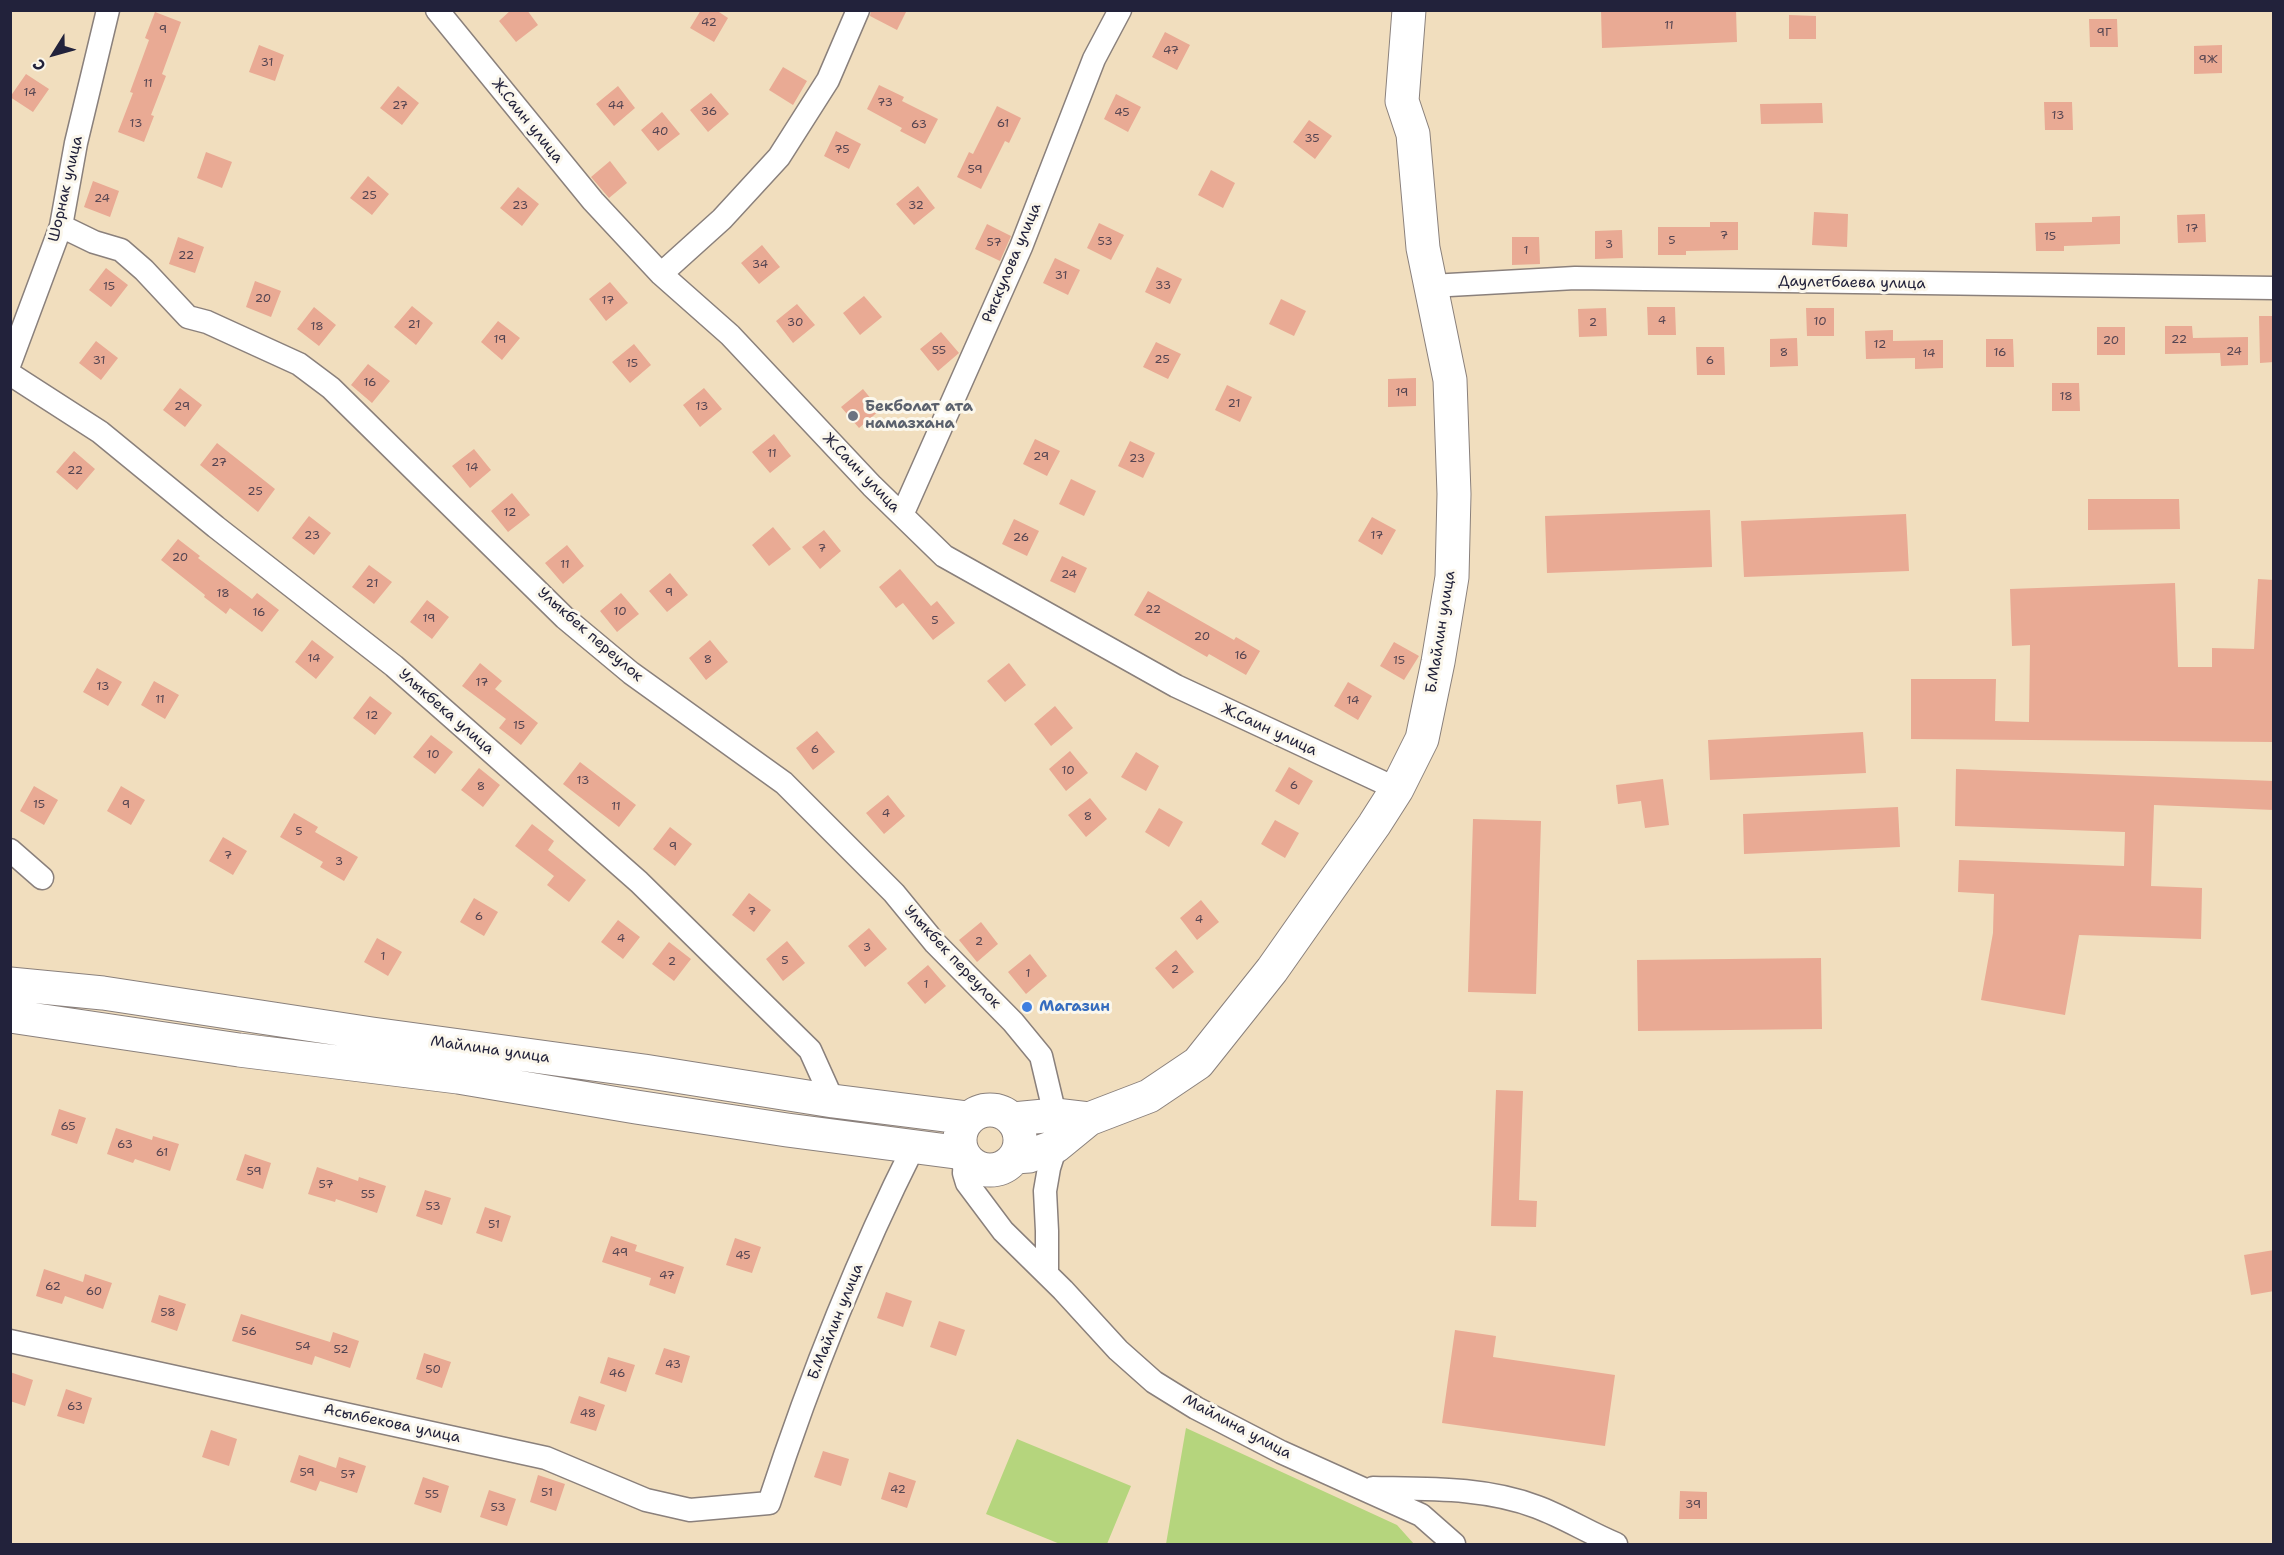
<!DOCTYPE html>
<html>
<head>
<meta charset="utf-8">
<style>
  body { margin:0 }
  #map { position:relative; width:2284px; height:1555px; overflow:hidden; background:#f1debe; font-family:"Shantell Sans",sans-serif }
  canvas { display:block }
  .frame { position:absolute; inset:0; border:12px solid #22223b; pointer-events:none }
  .north { position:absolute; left:24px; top:24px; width:60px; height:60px; -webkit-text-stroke:4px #fbf7ec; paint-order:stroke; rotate:233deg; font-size:16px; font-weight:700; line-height:24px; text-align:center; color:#22223b }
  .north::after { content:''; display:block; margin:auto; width:21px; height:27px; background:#22223b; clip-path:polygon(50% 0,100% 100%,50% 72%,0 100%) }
</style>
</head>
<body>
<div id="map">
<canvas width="2284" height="1555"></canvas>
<div class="frame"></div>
<div class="north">С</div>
</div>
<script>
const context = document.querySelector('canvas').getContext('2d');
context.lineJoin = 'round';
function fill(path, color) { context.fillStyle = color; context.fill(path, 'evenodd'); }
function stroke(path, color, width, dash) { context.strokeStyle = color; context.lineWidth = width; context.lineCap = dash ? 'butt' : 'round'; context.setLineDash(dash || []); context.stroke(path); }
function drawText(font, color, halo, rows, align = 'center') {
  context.font = font + ' "Shantell Sans",sans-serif'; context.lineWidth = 6; context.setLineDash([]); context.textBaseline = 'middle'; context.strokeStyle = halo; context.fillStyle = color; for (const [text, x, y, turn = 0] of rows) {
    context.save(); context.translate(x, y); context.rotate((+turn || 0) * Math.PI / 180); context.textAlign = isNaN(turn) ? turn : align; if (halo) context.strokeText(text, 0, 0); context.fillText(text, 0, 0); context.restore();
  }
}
fill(new Path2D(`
  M1186 1428 1397 1525 1414 1544H1166Z
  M1017 1439 1131 1486 1107 1544H1060L986 1514Z`), '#b5d57d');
fill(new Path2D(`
  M511 10H527L538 25 516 42 499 21Z
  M701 10H716L728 18 714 42 690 28Z
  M871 10H907L897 30 870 16Z
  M1601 10H1736L1737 42 1602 48Z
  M155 12 181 22 162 74 166 76 151 115 154 116 144 142 118 132 133 93 130 92 149 40 145 38Z
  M1789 15 1816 16V39H1789Z
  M2089 19H2117L2118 47H2090Z
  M1165 32 1190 45 1177 70 1152 57Z
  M259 45 284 55 275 81 249 72Z
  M2222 45V73L2194 74V46Z
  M783 67 807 81 793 105 769 90Z
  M26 74 49 89 33 112 10 97Z
  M879 85 904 97 902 101 938 119 925 144 900 131 902 128 867 109Z
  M398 86 419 103 402 125 380 108Z
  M618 86 635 108 614 126 596 104Z
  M711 93 729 114 708 132 690 110Z
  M1116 94 1141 107 1128 132 1104 119Z
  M2044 102H2072L2073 130H2045Z
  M1822 103 1823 123 1761 124 1760 104Z
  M997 106 1021 118 1009 143 1005 141 981 189 957 177 969 152 973 154Z
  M662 112 680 134 658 151 641 130Z
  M1309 120 1332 136 1315 159 1293 142Z
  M836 131 861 144 849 169 824 156Z
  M206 152 232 162 222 188 197 178Z
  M610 161 627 183 609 198 591 177Z
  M1211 170 1235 183 1223 208 1198 195Z
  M368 176 389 194 372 215 350 198Z
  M93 181 119 191 110 217 84 207Z
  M918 186 935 208 914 225 896 204Z
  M518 187 539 204 522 226 500 208Z
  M1814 212 1848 214 1847 247 1812 245Z
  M2205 214 2206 242 2178 243 2177 215Z
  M2120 216V244L2064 246V251H2036L2035 223 2092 222V217Z
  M1710 222H1738V250L1686 251V255H1658V227H1710Z
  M1099 223 1124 235 1111 260 1087 248Z
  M987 224 1011 236 1000 261 975 249Z
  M1622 230 1623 258 1595 259V231Z
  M178 237 204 247 195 273 169 264Z
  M1512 237H1539L1540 264 1512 265Z
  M762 245 780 267 759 284 741 263Z
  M1055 258 1080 270 1068 295 1043 283Z
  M1157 267 1182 279 1170 304 1145 292Z
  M106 268 128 285 111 307 89 290Z
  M255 281 281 291 271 317 246 307Z
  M610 282 628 303 606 321 589 299Z
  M864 296 882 317 860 335 843 313Z
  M1281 299 1306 311 1294 336 1269 324Z
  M797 304 815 325 793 343 776 321Z
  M412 306 433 323 416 345 394 327Z
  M314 307 336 325 319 346 297 329Z
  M1647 307H1675L1676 335H1648Z
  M1606 308 1607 336 1579 337 1578 309Z
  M1806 308H1834V336H1807Z
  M2259 316H2274V362L2260 363Z
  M498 321 520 338 502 360 481 342Z
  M2165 326H2192L2193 338 2248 337V365L2221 366 2220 353 2165 354Z
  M2097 327H2125V355H2097Z
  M1893 330V341L1943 340V368L1915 369V358L1866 359 1865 331Z
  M941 332 959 353 938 371 920 349Z
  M1797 338 1798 366 1770 367V339Z
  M1986 339H2013L2014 367H1986Z
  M96 341 118 358 101 380 79 363Z
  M1156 342 1181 354 1168 379 1143 367Z
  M634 344 651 365 630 383 612 362Z
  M1696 347H1724L1725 375H1697Z
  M368 364 390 381 372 403 351 385Z
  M1416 378V406L1388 407V379Z
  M2052 383H2079L2080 411H2052Z
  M1227 385 1252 397 1240 422 1215 410Z
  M180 388 202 405 185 427 163 410Z
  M704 388 722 409 700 427 683 405Z
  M863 389 880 410 859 428 841 407Z
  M774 434 791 456 770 473 752 452Z
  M1035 439 1060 451 1047 476 1023 464Z
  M1130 441 1155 453 1143 478 1118 466Z
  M217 443 275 489 258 512 200 465Z
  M474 449 491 470 470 488 452 466Z
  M74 451 95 469 77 490 56 472Z
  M1071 479 1096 491 1084 516 1059 504Z
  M512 493 530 515 508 532 491 511Z
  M2088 499H2179L2180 529 2088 530Z
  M1710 510 1712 567 1547 573 1545 516Z
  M1906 514 1909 571 1744 577 1741 521Z
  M309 516 331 533 314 555 292 538Z
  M1372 517 1396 530 1382 555 1358 541Z
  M1014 519 1039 531 1027 556 1002 544Z
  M773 527 791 549 769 566 752 545Z
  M824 530 841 551 820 569 802 547Z
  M178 539 200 556 198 558 252 599 257 593 279 610 262 632 230 608 226 614 204 597 205 595 161 560Z
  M567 545 584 566 563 584 545 563Z
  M1062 556 1087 568 1075 593 1050 581Z
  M369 565 392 582 374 604 352 587Z
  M900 569 931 606 937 601 955 623 933 640 903 603 896 608 879 587Z
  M670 573 688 595 667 612 649 591Z
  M2258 579 2274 580V742L1911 739V679H1996L1995 721 2029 722 2030 645 2012 646 2010 589 2175 583 2178 667H2212V648L2254 649Z
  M1148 591 1234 640 1236 637 1260 651 1246 675 1209 654 1207 657 1134 615Z
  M621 593 639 614 617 632 600 611Z
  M427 600 449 617 432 639 410 622Z
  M312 640 334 657 316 679 295 662Z
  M710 640 728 662 706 680 689 658Z
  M1394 642 1419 656 1404 680 1380 666Z
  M480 663 502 681 495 689 538 723 521 745 499 728 506 719 462 686Z
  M1009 663 1026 685 1005 702 987 681Z
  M97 668 122 682 108 706 83 692Z
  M154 681 179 695 165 719 141 705Z
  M1348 682 1372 696 1358 720 1334 706Z
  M370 696 392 713 375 735 353 718Z
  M1055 706 1073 728 1051 746 1034 724Z
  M817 731 835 752 813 770 796 748Z
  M1863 732 1866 773 1710 780 1708 740Z
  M431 735 453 752 435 774 413 757Z
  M1070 751 1088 773 1066 791 1049 769Z
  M1136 752 1159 766 1146 791 1121 777Z
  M580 762 636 805 619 827 563 784Z
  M1289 767 1313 781 1299 805 1275 791Z
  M479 768 500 785 483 807 461 790Z
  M1956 769 2274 781V810L2154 805 2151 886 2202 888 2201 939 2079 935 2065 1015 1981 1000 1993 933 1994 894 1958 892 1959 860 2124 866 2125 832 1955 826Z
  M1663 779 1669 825 1645 828 1641 801 1618 804 1616 785Z
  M34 786 58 800 44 825 20 811Z
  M121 786 145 800 131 825 107 811Z
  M888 795 905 816 884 834 866 813Z
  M1090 798 1107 819 1086 837 1068 815Z
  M1898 807 1900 847 1744 854 1743 814Z
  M1159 808 1183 822 1169 847 1145 832Z
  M294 813 318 827 315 832 358 857 344 881 320 867 323 862 280 837Z
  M1473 819 1541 821 1536 994 1468 992Z
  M1275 820 1299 833 1285 858 1261 844Z
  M532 824 554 841 548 850 586 880 569 902 547 885 554 876 515 846Z
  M670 827 692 844 675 866 653 849Z
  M223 837 247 851 233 875 209 861Z
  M749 893 771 910 754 932 732 915Z
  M474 898 498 912 484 936 460 922Z
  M1201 900 1219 922 1197 940 1180 918Z
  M618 920 640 937 623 959 601 942Z
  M981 922 998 944 977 962 959 940Z
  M869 928 887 949 865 967 848 946Z
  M377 938 402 952 388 976 364 962Z
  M787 941 805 963 783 981 766 959Z
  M669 942 691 959 674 981 652 964Z
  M1176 950 1194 972 1173 989 1155 968Z
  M1030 954 1047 976 1026 994 1008 972Z
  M1821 958 1822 1029 1638 1031 1637 960Z
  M928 965 946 986 925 1004 907 983Z
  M1496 1090 1523 1091 1519 1200 1537 1201 1536 1227 1491 1226Z
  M59 1109 86 1118 77 1144 51 1135Z
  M116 1128 152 1140 153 1136 179 1144 170 1171 135 1159 133 1163 107 1154Z
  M245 1154 271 1163 263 1189 236 1180Z
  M317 1167 358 1181 359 1177 386 1186 377 1213 336 1199 335 1202 308 1194Z
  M425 1190 451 1198 442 1225 416 1216Z
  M485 1207 511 1216 502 1242 476 1233Z
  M611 1236 637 1245 635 1251 684 1267 675 1294 649 1285 651 1278 602 1262Z
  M735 1238 761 1247 752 1273 726 1265Z
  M2274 1250V1291L2251 1295 2244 1255Z
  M44 1269 83 1282 85 1274 112 1283 103 1309 65 1296 62 1304 36 1296Z
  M886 1292 912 1301 903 1327 877 1318Z
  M159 1295 186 1304 177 1331 151 1322Z
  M241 1314 330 1342 333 1332 359 1341 350 1368 315 1356 312 1365 232 1341Z
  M939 1321 965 1330 956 1356 930 1347Z
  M1455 1330 1496 1336 1493 1357 1615 1375 1605 1446 1442 1423Z
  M664 1348 690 1356 682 1383 655 1374Z
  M424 1353 451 1362 442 1388 416 1379Z
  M608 1357 635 1365 626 1392 600 1383Z
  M10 1372 33 1380 25 1406 10 1401Z
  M66 1389 92 1398 84 1424 57 1416Z
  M579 1396 605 1405 596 1431 570 1423Z
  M211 1430 237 1439 229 1466 202 1457Z
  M823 1451 849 1459 841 1486 814 1477Z
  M299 1455 336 1468 339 1457 366 1466 357 1493 320 1481 316 1491 290 1482Z
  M889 1472 916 1481 907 1508 881 1499Z
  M538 1475 565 1484 556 1511 530 1502Z
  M423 1477 449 1486 441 1513 414 1504Z
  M489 1490 516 1499 507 1526 480 1517Z
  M1680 1491 1707 1492V1519H1679Z`), '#e9aa94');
const street = new Path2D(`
  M437 10 593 201 661 274 730 335 872 486 944 556 1176 686 1397 789
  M61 226 94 242 121 250 144 270 188 317 207 322 299 364 331 388 565 618 631 673 784 783 894 893 935 943 1013 1022 1041 1056 1055 1115
  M661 274 722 219 779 157 828 80 858 10
  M1431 286 1575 278 2274 288
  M10 363 61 226 76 143 108 10
  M10 374 100 432 216 527 394 666 639 882 810 1050 833 1101
  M902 515 1021 247 1094 59 1120 10
  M10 850 42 878
  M965 1157 964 1173 967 1183 1003 1231 1063 1290 1118 1350 1154 1382 1196 1408 1281 1452 1421 1515 1454 1544
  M1047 1273V1231L1045 1191 1049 1168 1056 1146
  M10 1341 546 1458 646 1500 690 1510 769 1503C809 1381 856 1261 914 1146
  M1373 1488C1427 1489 1485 1487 1537 1507 1564 1517 1589 1533 1616 1544`);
const secondary = new Path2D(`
  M10 984 103 993 372 1034 644 1071 833 1101 968 1118
  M10 1016 239 1050 458 1077 636 1107 787 1130 963 1153
  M960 1140a30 30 0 1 1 60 0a30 30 0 1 1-60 0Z
  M1013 1119 1055 1115 1089 1119
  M1015 1157 1029 1156 1056 1146 1089 1119 1149 1096 1198 1063 1272 970 1374 825 1397 789 1422 739 1438 662 1452 577 1454 494 1450 380 1423 248 1413 134 1402 101 1409 10`);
stroke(street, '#8a807c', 25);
stroke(secondary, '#8a807c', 35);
stroke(street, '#fff', 22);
stroke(secondary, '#fff', 33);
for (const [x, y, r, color] of [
  [853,416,6,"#6b7280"],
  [1027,1007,6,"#3f7fe0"]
]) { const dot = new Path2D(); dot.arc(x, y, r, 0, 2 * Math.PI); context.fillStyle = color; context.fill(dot); stroke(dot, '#fbf7ec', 2); }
drawText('12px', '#544451', null, [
  ["42",709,23],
  ["11",1669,26],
  ["9",163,30],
  ["9Г",2104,33],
  ["47",1171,51],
  ["9Ж",2208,60],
  ["31",267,63],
  ["11",148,84],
  ["14",30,93],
  ["73",885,103],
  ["27",400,106],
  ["44",616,106],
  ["36",709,112],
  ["45",1122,113],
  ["13",2058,116],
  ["13",136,124],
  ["61",1003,124],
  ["63",919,125],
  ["40",660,132],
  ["35",1312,139],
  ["75",842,150],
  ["59",975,170],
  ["25",369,196],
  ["24",102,199],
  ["23",520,206],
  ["32",916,206],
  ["17",2192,229],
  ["7",1724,236],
  ["15",2050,237],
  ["5",1672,241],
  ["53",1105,242],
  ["57",994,243],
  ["3",1609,245],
  ["1",1526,251],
  ["22",186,256],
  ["34",760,265],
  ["31",1061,276],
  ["33",1163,286],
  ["15",109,287],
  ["20",263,299],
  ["17",608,301],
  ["4",1662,321],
  ["10",1820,322],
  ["30",795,323],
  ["2",1593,323],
  ["21",414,325],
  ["18",317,327],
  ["19",500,340],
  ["22",2179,340],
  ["20",2111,341],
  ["12",1880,345],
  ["55",939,351],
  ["24",2234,352],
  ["8",1784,353],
  ["16",2000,353],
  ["14",1929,354],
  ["25",1162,360],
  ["31",99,361],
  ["6",1710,361],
  ["15",632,364],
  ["16",370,383],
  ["19",1402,393],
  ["18",2066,397],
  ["21",1234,404],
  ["29",182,407],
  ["13",702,407],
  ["11",772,454],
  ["29",1041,457],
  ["23",1137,459],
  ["27",219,463],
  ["14",472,468],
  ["22",75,471],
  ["25",255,492],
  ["12",510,513],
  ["23",312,536],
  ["17",1377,536],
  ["26",1021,538],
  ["7",822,549],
  ["20",180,558],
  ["11",565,565],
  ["24",1069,575],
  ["21",372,584],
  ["9",669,593],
  ["18",223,594],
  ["22",1153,610],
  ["10",620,612],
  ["16",259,613],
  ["19",429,619],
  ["5",935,621],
  ["20",1202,637],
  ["16",1241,656],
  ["14",314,659],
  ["8",708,660],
  ["15",1399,661],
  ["17",482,683],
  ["13",103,687],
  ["11",160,700],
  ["14",1353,701],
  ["12",372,716],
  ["15",519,726],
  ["6",815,750],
  ["10",433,755],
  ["10",1068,771],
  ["13",583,781],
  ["6",1294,786],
  ["8",481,787],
  ["15",39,805],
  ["9",126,805],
  ["11",616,807],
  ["4",886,814],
  ["8",1088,817],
  ["5",299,832],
  ["9",673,847],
  ["7",228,856],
  ["3",339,862],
  ["7",752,912],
  ["6",479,917],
  ["4",1199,920],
  ["4",621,939],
  ["2",979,942],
  ["3",867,948],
  ["1",383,957],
  ["5",785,961],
  ["2",672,962],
  ["2",1175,970],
  ["1",1028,974],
  ["1",926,985],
  ["65",68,1127],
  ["63",125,1145],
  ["61",162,1153],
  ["59",254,1172],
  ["57",326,1185],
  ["55",368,1195],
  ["53",433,1207],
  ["51",494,1225],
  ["49",620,1253],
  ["45",743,1256],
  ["47",667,1276],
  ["62",53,1287],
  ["60",94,1292],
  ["58",168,1313],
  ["56",249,1332],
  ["54",303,1347],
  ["52",341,1350],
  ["43",673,1365],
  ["50",433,1370],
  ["46",617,1374],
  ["63",75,1407],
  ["48",588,1414],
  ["59",307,1473],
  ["57",348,1475],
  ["42",898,1490],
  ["51",547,1493],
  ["55",432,1495],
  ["39",1693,1505],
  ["53",498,1508]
]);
drawText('15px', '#22223b', '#fbf7ec', [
  ["Ж.Саин улица",527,121,51],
  ["Шорнак улица",66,189,-77],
  ["Рыскулова улица",1012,263,-67],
  ["Даулетбаева улица",1852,283,1],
  ["Ж.Саин улица",861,473,46],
  ["Б.Майлин улица",1441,632,-81],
  ["Улыкбек переулок",590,635,41],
  ["Улыкбека улица",446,712,41],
  ["Ж.Саин улица",1269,730,25],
  ["Улыкбек переулок",952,957,47],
  ["Майлина улица",490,1050,8],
  ["Б.Майлин улица",836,1322,-68],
  ["Асылбекова улица",392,1424,12],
  ["Майлина улица",1237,1427,28]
]);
drawText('bold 15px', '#5b616d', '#fbf7ec', [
  ["Бекболат ата",865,407],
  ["намазхана",865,424]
], 'left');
drawText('bold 15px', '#366cbe', '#fbf7ec', [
  ["Магазин",1039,1007]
], 'left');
</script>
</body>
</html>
